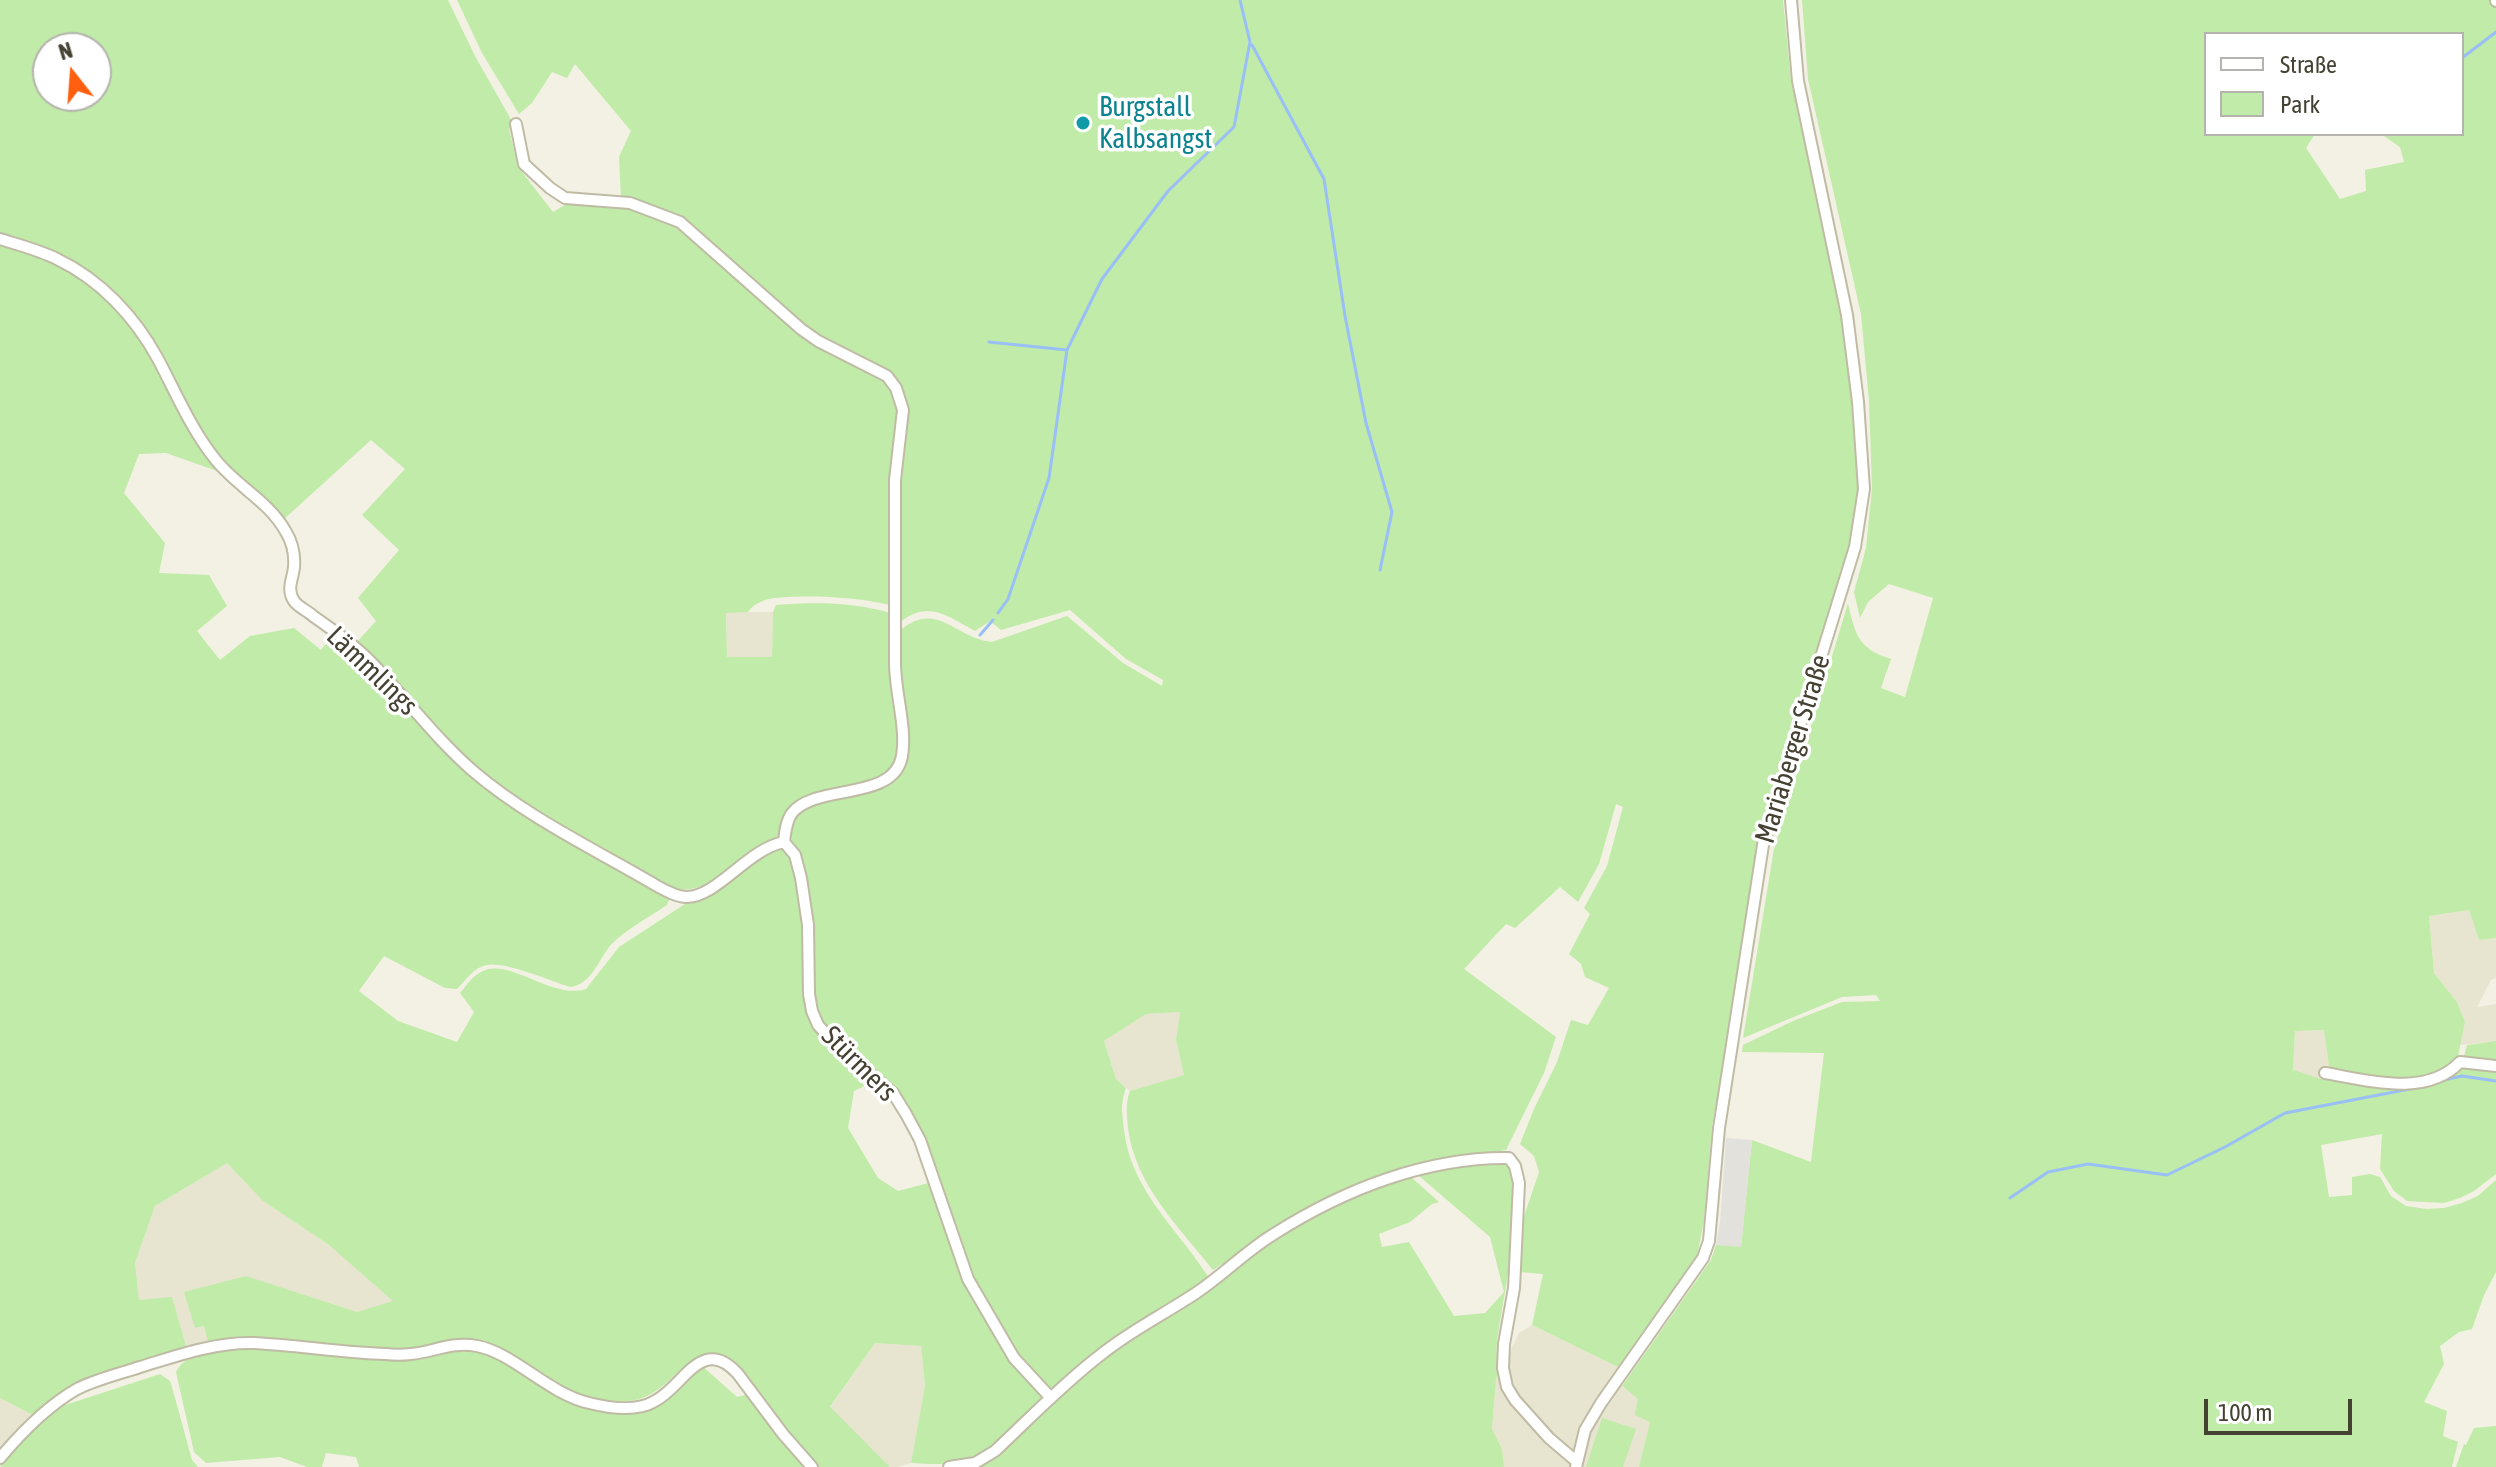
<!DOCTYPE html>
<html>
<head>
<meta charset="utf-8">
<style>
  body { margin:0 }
  #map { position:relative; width:2496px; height:1467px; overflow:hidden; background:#f3f1e3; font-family:"Asap Condensed",sans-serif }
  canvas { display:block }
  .legend { position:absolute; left:2204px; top:32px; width:260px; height:104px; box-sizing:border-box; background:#fff; border:2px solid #b5b3ad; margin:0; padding:10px 14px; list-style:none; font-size:24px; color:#454133 }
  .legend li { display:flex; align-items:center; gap:16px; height:40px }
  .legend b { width:40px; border:2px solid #b5b3ad }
  .north { position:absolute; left:32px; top:32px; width:80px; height:80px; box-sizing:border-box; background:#fff; border:2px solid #b5b3ad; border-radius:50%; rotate:343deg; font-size:22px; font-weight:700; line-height:32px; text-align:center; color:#454133 }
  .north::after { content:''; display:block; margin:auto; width:28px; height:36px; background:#ff5f0e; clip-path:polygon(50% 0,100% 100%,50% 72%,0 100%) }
  .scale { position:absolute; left:2204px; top:1399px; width:148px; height:36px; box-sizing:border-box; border:4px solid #454133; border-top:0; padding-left:10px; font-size:24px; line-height:28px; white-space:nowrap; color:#454133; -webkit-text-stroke:6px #fff; paint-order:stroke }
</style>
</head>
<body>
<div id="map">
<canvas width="2496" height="1467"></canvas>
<ul class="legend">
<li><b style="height:10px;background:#fff"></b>Straße</li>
<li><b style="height:22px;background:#c0eba8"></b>Park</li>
</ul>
<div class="north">N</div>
<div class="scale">100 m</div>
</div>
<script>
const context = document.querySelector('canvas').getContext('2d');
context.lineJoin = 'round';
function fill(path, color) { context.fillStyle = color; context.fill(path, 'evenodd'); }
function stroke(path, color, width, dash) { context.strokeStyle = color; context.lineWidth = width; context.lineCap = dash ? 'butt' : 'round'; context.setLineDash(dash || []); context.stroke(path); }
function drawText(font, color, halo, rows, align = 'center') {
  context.font = font + ' "Asap Condensed",sans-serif'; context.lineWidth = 7; context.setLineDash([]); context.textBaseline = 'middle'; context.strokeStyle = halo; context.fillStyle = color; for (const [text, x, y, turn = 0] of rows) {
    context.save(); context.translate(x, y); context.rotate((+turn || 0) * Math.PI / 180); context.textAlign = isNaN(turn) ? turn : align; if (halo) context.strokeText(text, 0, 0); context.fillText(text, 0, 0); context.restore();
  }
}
fill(new Path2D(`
  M726 612H773L772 657H727Z
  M2469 910 2479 940 2496 938V978L2491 980 2477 1007 2496 1004V1041L2460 1045 2465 1022 2457 1002 2434 973 2429 916Z
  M1180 1012 1176 1040 1184 1075 1130 1091 1116 1079 1104 1041 1146 1014Z
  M2324 1030 2329 1067 2321 1079 2293 1071 2295 1031Z
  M227 1163 263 1201 329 1245 394 1301 357 1312 245 1276 195 1328 204 1326 208 1342 186 1346 172 1298 139 1300 135 1263 155 1206Z
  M1532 1325 1618 1367 1611 1378 1638 1399 1650 1422 1639 1467H1504L1502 1449 1492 1429 1496 1380 1519 1333Z
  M875 1343 921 1346 925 1386 911 1463 897 1467H890L830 1408Z
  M0 1398 35 1416 0 1452Z`), '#e7e4d0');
fill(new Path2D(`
  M0 0H448L475 56 513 123 509 129 518 167 553 212 570 202 620 205 678 225 766 304 875 372 895 390 901 410 892 606C863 597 800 594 769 599 760 601 753 605 748 612L726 613 727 657H772L773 612 776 605C815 602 853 602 891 613 890 637 888 662 890 687 892 709 901 732 897 754 892 789 826 786 802 799 782 810 787 826 776 839 732 855 709 906 661 884 598 847 530 814 474 767 431 730 395 685 356 643L376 621 358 598 399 550 362 515 405 469 371 440 283 520 217 457 149 334 124 303 96 278 65 257 0 236ZM48 48H96V96H48Z
  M457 0H1783L1791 82 1824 226 1841 318 1852 402 1859 488 1852 542 1757 843 1727 1046 1712 1126 1704 1220 1697 1257 1618 1367 1532 1325 1543 1274 1519 1272 1520 1228 1539 1172 1534 1156 1520 1144 1534 1109 1557 1062 1571 1020 1588 1025 1609 988 1585 977 1581 964 1569 954 1590 914 1584 908 1607 866 1623 807 1616 804 1599 864 1578 902 1560 887 1515 928 1506 924 1464 969 1556 1037 1544 1073 1506 1150 1427 1164 1271 1232 1213 1270C1179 1227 1135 1185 1128 1128 1127 1115 1125 1104 1130 1091L1184 1075 1176 1040 1180 1012 1146 1014 1104 1041 1116 1079 1126 1088C1120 1103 1122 1114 1124 1130 1131 1191 1178 1229 1209 1278L1103 1349 1050 1392 1016 1356 971 1278 909 1112 828 1033 815 1010 798 853C767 799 834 803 867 790 880 785 892 772 903 764L898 686V632C937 598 954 638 992 642L1067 616 1123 663 1162 686 1163 680 1126 659 1070 610 1001 630 990 621 975 631C946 615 927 599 898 624V386L819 338 681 220 621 198 619 157 631 131 575 64 567 78 552 72 532 103 519 114 482 53Z
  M1802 0H2492L2496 5V938L2479 940 2469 910 2429 916 2434 973 2457 1002 2465 1022 2457 1061 2450 1071 2427 1079 2407 1081 2360 1076 2329 1067 2324 1030 2295 1031 2293 1070 2321 1079 2406 1088 2453 1074 2462 1064 2467 1045 2496 1041V1174L2474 1191 2460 1198 2444 1203 2407 1201 2394 1191 2380 1169 2382 1134 2321 1145 2329 1197 2352 1195V1177L2370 1174 2380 1177 2391 1196 2406 1206 2427 1209 2444 1208 2462 1203 2478 1196 2496 1180V1272L2484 1295 2472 1329 2459 1332 2440 1346 2444 1364 2424 1402 2447 1411 2443 1436 2458 1442 2452 1467H1639L1650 1422 1635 1415 1638 1399 1622 1386 1711 1260 1716 1245 1741 1246 1752 1140 1811 1162 1824 1053 1742 1052 1743 1045 1793 1021 1842 1002 1880 1001 1876 995 1842 997 1743 1038 1774 849 1848 603C1855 634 1858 649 1891 659L1881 688 1905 697 1933 598 1889 584 1868 602 1860 618 1854 592 1866 548 1872 489 1869 401 1861 314 1808 79ZM2206 34H2462V134H2381L2400 147 2404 162 2365 170 2366 191 2340 199 2306 148 2315 134H2206Z
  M0 242 54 262 92 284 132 323 212 461 217 471 166 453 139 454 124 493 165 543 159 573 209 575 227 606 197 631 220 660 250 636 294 628 321 650 332 636 349 650 352 648 470 772 670 897 667 905C648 918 624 930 609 947 598 962 590 985 570 987 552 981 504 961 487 965 474 967 466 980 457 989L445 988 384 956 359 991 398 1021 457 1042 474 1012 460 993C467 985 473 975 483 971 510 958 553 1000 586 989L619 947 768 850 784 847 793 856 802 903 810 1012 875 1081 854 1091 848 1128 878 1178 898 1191 932 1182 966 1280 1021 1371 1044 1400C1023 1419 1001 1446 975 1458 956 1466 931 1464 911 1463L925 1386 921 1346 875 1343 830 1407 890 1467H818L724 1358C684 1341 670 1402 625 1401 605 1401 583 1399 565 1391 536 1376 512 1350 481 1342 455 1335 434 1348 409 1349 364 1352 319 1343 275 1340 252 1339 230 1340 208 1342L204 1326 195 1328 184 1292 246 1276 357 1312 393 1301 329 1245 263 1201 227 1163 155 1206 135 1263 139 1300 172 1297 186 1346 101 1374 35 1416 0 1398Z
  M1481 1162 1507 1164C1528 1190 1501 1307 1497 1343 1495 1356 1501 1368 1496 1380L1492 1429 1502 1449 1504 1467H980L1107 1356 1201 1293 1275 1237 1337 1203 1406 1176 1411 1177 1439 1202 1432 1204 1410 1222 1379 1234 1382 1247 1409 1242 1454 1316 1485 1313 1504 1292 1490 1237 1418 1175 1420 1172Z
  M252 1347 412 1360 455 1350H476L498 1358 561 1399 591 1408 630 1413 647 1410 701 1365 737 1397 745 1395 806 1467H359L356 1457 326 1453 322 1467H307L280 1457 206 1463 194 1452 176 1372C188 1348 228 1349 252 1347Z
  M160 1374 170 1381 172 1387 192 1460 198 1467H0L11 1452 56 1408Z
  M1602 1418 1636 1429 1623 1467H1586Z
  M2496 1426V1467H2456L2464 1444 2466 1445 2474 1428Z`), '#c0eba8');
fill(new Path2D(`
  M1726 1138 1752 1140 1741 1247 1716 1245 1720 1222Z`), '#e3e1dc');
stroke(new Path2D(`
  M1252 45 1324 179 1345 316 1366 423 1392 512 1380 570
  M2462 58 2496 32
  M989 342 1067 350
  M998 613 1008 599 1049 478 1067 350 1102 279 1168 191 1234 127 1250 42 1240 0
  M980 635 993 620
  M2439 1081 2462 1076 2496 1081
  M2010 1198 2048 1172 2088 1164 2167 1175 2225 1147 2285 1113 2415 1088`), '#99bff6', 3);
const street = new Path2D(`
  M2496 0V1
  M516 124 524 164 550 188 565 198 630 203 680 222 801 329 818 341 887 376 896 388 903 410 895 480V663C895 693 907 728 902 756 894 802 816 783 792 813 786 821 785 833 784 842
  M0 239C19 245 39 250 57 259 101 280 135 317 158 359 176 393 191 429 215 459 236 486 269 501 286 532 292 542 295 555 294 567 293 579 286 589 294 601 298 607 308 611 313 616 333 630 353 644 370 661 405 697 435 738 473 771 528 818 596 850 657 886 666 891 677 897 687 897 718 896 748 849 784 842
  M784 842 795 855 801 878 808 925 809 994 812 1011 818 1025 837 1046 893 1093 906 1114 920 1140 968 1279 1014 1358 1051 1398
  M2325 1073C2367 1080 2426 1098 2460 1062L2496 1066
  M0 1458C21 1433 49 1405 77 1389 97 1379 119 1374 140 1367 176 1356 215 1342 253 1343 297 1345 342 1353 386 1354 394 1355 403 1355 411 1354 433 1352 453 1341 477 1346 514 1353 547 1393 589 1403 609 1408 637 1412 655 1401 684 1386 702 1334 738 1374L783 1434 812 1467
  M949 1467 975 1463 995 1451C1030 1418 1065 1382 1103 1353 1132 1330 1166 1313 1196 1293 1223 1275 1246 1251 1274 1234 1343 1190 1426 1157 1509 1158L1515 1166 1519 1183 1514 1288 1504 1344 1503 1368 1507 1387 1515 1400 1549 1438 1576 1461
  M1576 1467 1585 1430 1601 1403 1703 1258 1709 1241 1719 1128 1763 845 1855 547 1864 489 1858 402 1847 315 1798 81 1791 0`);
stroke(street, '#bfbba5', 14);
stroke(street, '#fff', 10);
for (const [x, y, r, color] of [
  [1083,123,8,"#0f9aa8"]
]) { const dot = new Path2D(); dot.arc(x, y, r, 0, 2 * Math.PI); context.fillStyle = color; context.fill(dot); stroke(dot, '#fff', 3); }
drawText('28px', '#0d838f', '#fff', [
  ["Burgstall",1099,107],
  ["Kalbsangst",1099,139]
], 'left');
drawText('28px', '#454133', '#fff', [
  ["Lämmlings",372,671,44],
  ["Mariaberger Straße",1793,749,-73],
  ["Stürmers",859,1064,45]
]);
</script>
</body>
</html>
